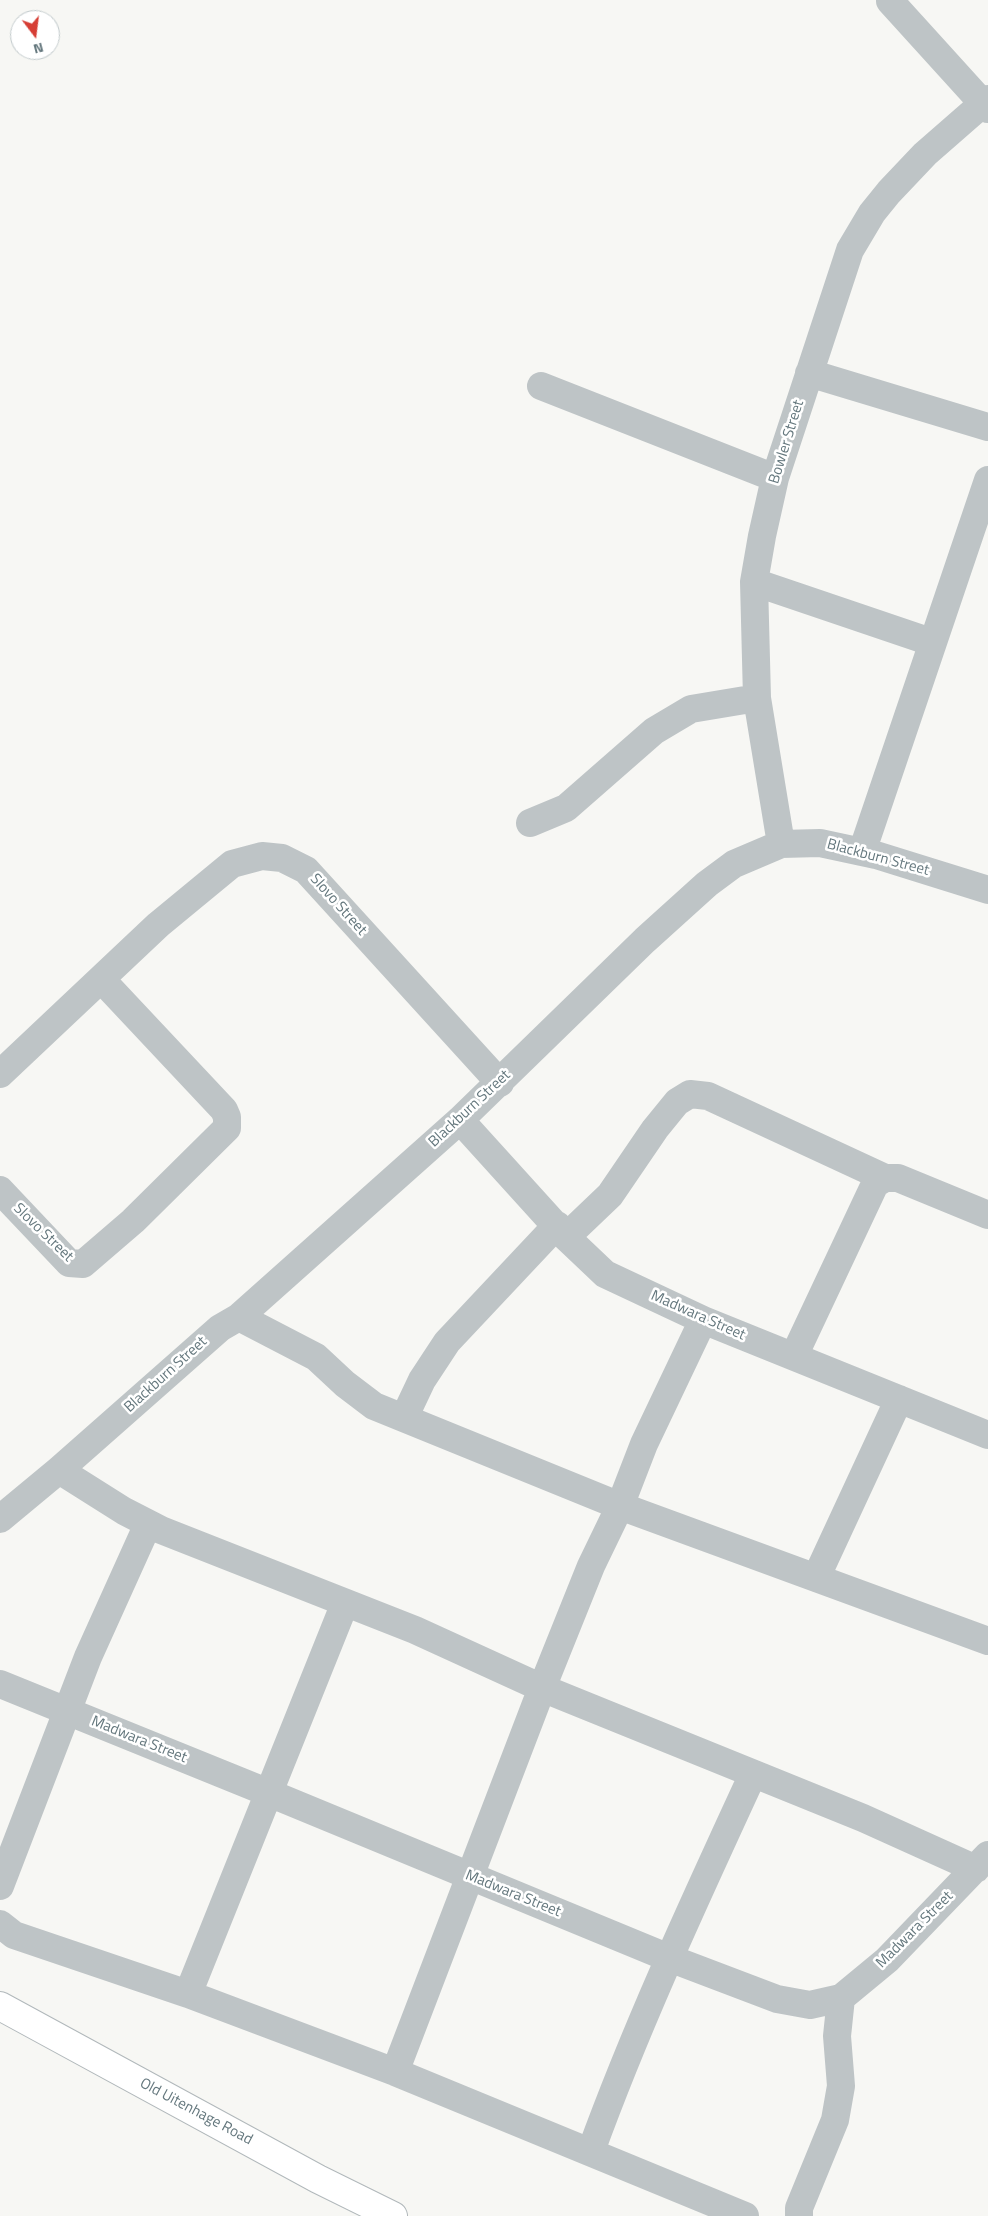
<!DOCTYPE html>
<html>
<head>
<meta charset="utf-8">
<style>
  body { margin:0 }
  #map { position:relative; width:988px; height:2216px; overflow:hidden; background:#f7f7f4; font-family:"Titillium Web",sans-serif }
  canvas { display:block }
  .north { position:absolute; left:10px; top:10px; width:50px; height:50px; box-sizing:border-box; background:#fff; border:1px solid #c1c9cb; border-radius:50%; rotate:165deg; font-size:14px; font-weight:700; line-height:20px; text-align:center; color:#64777d }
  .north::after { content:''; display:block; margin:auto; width:18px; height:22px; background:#d63e35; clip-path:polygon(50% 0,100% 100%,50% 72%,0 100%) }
</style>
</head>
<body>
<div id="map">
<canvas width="988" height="2216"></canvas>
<div class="north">N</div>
</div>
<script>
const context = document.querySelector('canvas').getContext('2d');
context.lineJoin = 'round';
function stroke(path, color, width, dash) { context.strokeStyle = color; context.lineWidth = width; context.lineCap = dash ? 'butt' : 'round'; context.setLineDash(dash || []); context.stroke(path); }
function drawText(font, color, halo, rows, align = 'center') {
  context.font = font + ' "Titillium Web",sans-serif'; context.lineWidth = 5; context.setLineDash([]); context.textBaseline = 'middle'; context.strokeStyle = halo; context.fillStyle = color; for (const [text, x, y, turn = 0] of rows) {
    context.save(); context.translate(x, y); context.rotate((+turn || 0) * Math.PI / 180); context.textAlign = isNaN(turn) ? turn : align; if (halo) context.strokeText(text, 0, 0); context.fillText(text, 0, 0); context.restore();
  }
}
const secondary = new Path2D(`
  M0 2006 318 2179 393 2216`);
stroke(secondary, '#b1b8bb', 30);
stroke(new Path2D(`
  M890 1 988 109
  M809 373 988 427
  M541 386 775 478
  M754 582 931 642
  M530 823 566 808 654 731 691 709 757 698
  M781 844 757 698 754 582 762 536 775 478 850 250 872 213 889 192 925 154 988 99
  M862 852 988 480
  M0 1074 158 925 232 864 262 856 282 858 306 870 500 1083
  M460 1120 566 1237 605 1274 703 1320 988 1435
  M0 1190 69 1263 83 1264 133 1221 227 1128V1117L224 1110 101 979
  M566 1237 610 1195 655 1129 677 1102 690 1094 708 1096 885 1178
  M239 1317 316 1357 345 1384 374 1406 620 1506 988 1641
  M794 1356 875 1184 885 1178H898L988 1215
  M404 1418 422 1380 447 1342 557 1225
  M59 1470 124 1511 161 1530 415 1630 542 1688 863 1818 976 1869
  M0 1519 59 1470 220 1328 239 1317 460 1120 645 940 707 884 734 864 781 844 820 843 876 855 988 890
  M816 1578 899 1399
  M0 1684 269 1793 669 1958 777 1999 810 2005 841 1998 887 1960 988 1855
  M0 1886 88 1657 148 1524
  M0 1924 14 1935 188 1994 395 2072 745 2216
  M188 1994 345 1603
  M395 2072 542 1688 591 1566 620 1506 644 1444 703 1320
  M591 2151C638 2022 696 1898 753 1774
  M799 2216V2208L835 2120 841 2086 837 2036 841 1998`), '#bec4c6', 28);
stroke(secondary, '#fff', 28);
drawText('15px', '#64777d', '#fff', [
  ["Bowler Street",787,442,-73],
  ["Blackburn Street",878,858,15],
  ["Slovo Street",338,905,48],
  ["Blackburn Street",470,1109,-43],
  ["Slovo Street",43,1233,44],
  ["Madwara Street",698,1316,24],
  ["Blackburn Street",166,1375,-42],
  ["Madwara Street",139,1740,22],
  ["Madwara Street",513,1894,22],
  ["Madwara Street",915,1930,-45],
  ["Old Uitenhage Road",196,2112,28]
]);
</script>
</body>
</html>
